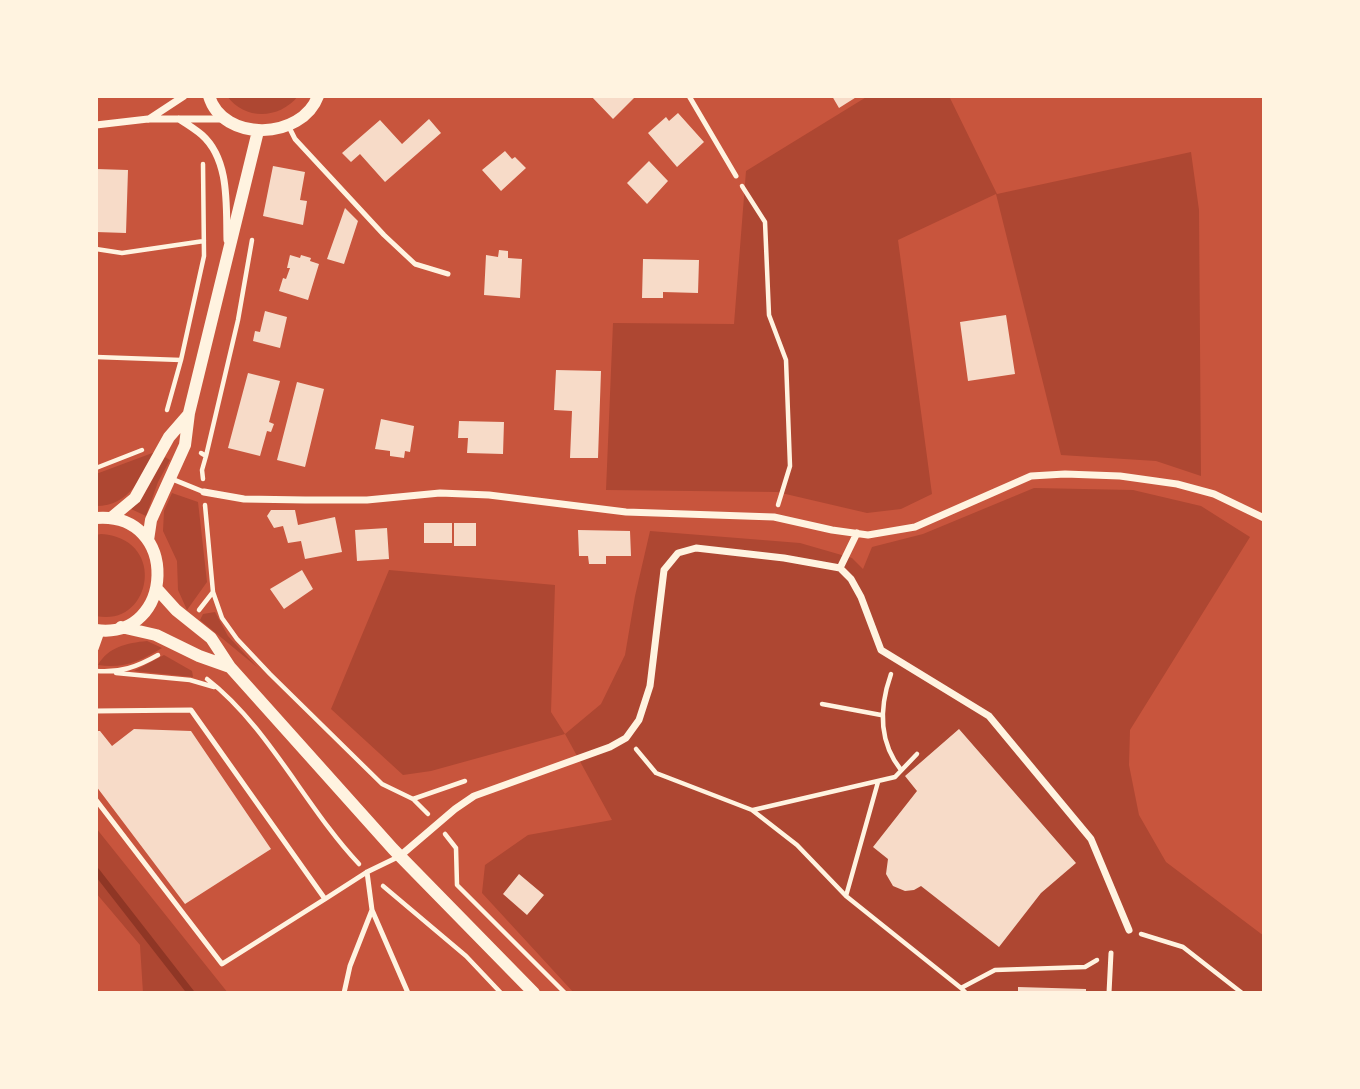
<!DOCTYPE html>
<html>
<head>
<meta charset="utf-8">
<style>
  body { margin:0 }
  #map { position:relative; width:1360px; height:1089px; overflow:hidden; background:#c8553d; font-family:Cabin,sans-serif }
  canvas { display:block }
  .frame { position:absolute; inset:0; border:98px solid #fff3e0; pointer-events:none }
</style>
</head>
<body>
<div id="map">
<canvas width="1360" height="1089"></canvas>
<div class="frame"></div>
</div>
<script>
const context = document.querySelector('canvas').getContext('2d');
context.lineJoin = 'round';
function fill(path, color) { context.fillStyle = color; context.fill(path, 'evenodd'); }
function stroke(path, color, width, dash) { context.strokeStyle = color; context.lineWidth = width; context.lineCap = dash ? 'butt' : 'round'; context.setLineDash(dash || []); context.stroke(path); }
fill(new Path2D(`
  M227 96H298C280 119 245 121 227 96Z
  M868 96H949L997 194 1191 152 1199 210 1201 476 1156 461 1061 455 996 194 898 240 932 494 901 509 867 513 777 492 606 490 613 323 734 324 746 171Z
  M155 452C141 477 130 506 96 506V474Z
  M165 457 170 460 158 482 146 516 131 509 142 498Z
  M1034 488 1133 490 1201 506 1250 537 1130 730 1129 765 1139 815 1166 862 1264 936V993H574L482 893 485 865 528 835 612 820 565 734 431 771 403 775 331 709 389 570 555 585 551 712 565 734 601 704 625 655 635 596 650 531 800 543 852 558 863 569 872 547 923 534Z
  M172 493 198 502 207 582 187 610 178 590 177 561 163 531 164 511Z
  M101 534C168 538 152 628 96 616V535Z
  M215 612 228 636 257 667 200 620 203 614Z
  M147 641 162 648C141 661 123 669 98 665 108 647 127 643 147 641Z
  M164 655 192 671 193 677 134 671Z
  M96 828 228 993H143L140 945 96 893Z`), '#ae4732');
stroke(new Path2D(`
  M96 871 191 993`), '#8f3625', 7);
fill(new Path2D(`
  M591 96H636L613 119Z
  M832 96H858L839 108Z
  M678 113 704 142 677 167 648 133 666 117 669 121Z
  M429 119 441 133 385 182 360 154 351 162 342 153 380 120 402 144Z
  M505 151 512 159 515 157 526 168 501 191 482 170Z
  M649 161 668 181 647 204 627 183Z
  M273 166 305 172 300 200 307 201 303 225 263 216Z
  M96 169 128 170 126 233 96 232Z
  M345 208 358 221 344 264 327 259Z
  M499 250 508 251V258L522 259 520 298 484 295 486 255 498 257Z
  M290 255 300 258 301 255 311 258 310 261 319 264 308 300 279 291 283 278 286 279 290 268H287Z
  M643 259 699 260 698 293 663 292V298H642Z
  M265 311 287 317 280 348 253 341 255 331 260 332Z
  M1006 315 1015 374 968 381 960 322Z
  M556 370 601 371 598 458H570L572 411 554 410Z
  M248 373 280 381 269 422 274 424 271 432 267 431 260 456 228 448Z
  M297 382 324 389 305 467 277 460Z
  M381 419 414 426 410 452 405 451 404 458 390 456V451L375 449Z
  M459 421 504 422 503 454 467 453 468 438H458Z
  M271 510H295L298 525 335 517 342 552 305 559 301 541 288 543 283 526 274 528 267 516Z
  M424 523H452V543H424Z
  M454 523H476V546H454Z
  M387 528 389 559 357 561 355 530Z
  M578 530 630 531 631 556H606V564H589L588 556H579Z
  M302 570 313 589 284 609 270 589Z
  M134 729 191 731 271 849 185 904 96 786V731H100L112 746Z
  M959 729 1076 863 1041 893 999 947 921 886 914 890 905 891 893 886 886 874 888 859 873 847 917 791 905 776Z
  M519 874 544 895 527 915 503 894Z
  M1018 987 1086 989V993H1018Z`), '#f7dbc8');
stroke(new Path2D(`
  M742 186 765 222 769 315 786 360 790 466 778 505
  M96 249 122 253 204 241
  M96 357 181 360
  M167 410 181 360 204 256 203 164
  M201 453 206 456 202 470 203 479
  M206 456 238 320 252 240
  M96 468 142 450
  M213 592 222 618 237 639 270 674 382 784 413 799 428 814
  M199 610 213 592 205 505
  M96 671C120 673 137 667 158 655
  M116 673 190 680 214 687
  M891 674C879 708 878 741 901 770
  M207 679C268 726 306 808 359 864
  M822 704 881 715
  M636 749 656 773 752 810 797 845 846 896 961 988 995 970 1085 967 1097 960
  M413 799 465 781
  M753 810 895 777 917 754
  M445 834 456 848 457 885 565 993
  M383 886 466 956 501 993
  M846 896 878 782
  M1141 934 1183 947 1242 993
  M961 988 966 993`), '#fff3e0', 4.5);
stroke(new Path2D(`
  M689 96 736 176
  M288 125 295 139 384 235 415 264 448 274
  M172 479 204 492
  M96 649 102 632
  M96 711 191 710 325 899 367 872 400 856
  M96 800 222 964 325 899
  M367 872 372 910 408 993
  M344 993 350 966 372 910
  M1109 993 1111 953`), '#fff3e0', 5);
stroke(new Path2D(`
  M149 119 184 96
  M179 119C187 124 195 129 202 135 230 160 226 206 227 240
  M96 125 148 119H225
  M204 492 244 499 305 500H367L440 493 489 495 626 512 774 517 832 530 868 535 915 527 1031 476 1065 474 1120 476 1177 484 1214 494 1264 518
  M840 568 857 533
  M400 856 455 809 474 796 610 747 626 738 639 720 650 686 664 570 678 553 696 548 784 558 840 568 851 579 861 597 881 650 989 716 1091 839 1129 930`), '#fff3e0', 7);
stroke(new Path2D(`
  M209 96C223 143 302 140 318 96
  M96 518C181 511 175 641 96 630
  M111 518 135 498 169 437 189 414
  M148 540 151 520 185 445 189 413 258 131
  M157 589 176 610 211 638 230 667 393 849 534 993
  M121 627 156 635 199 656 230 667`), '#fff3e0', 12);
</script>
</body>
</html>
